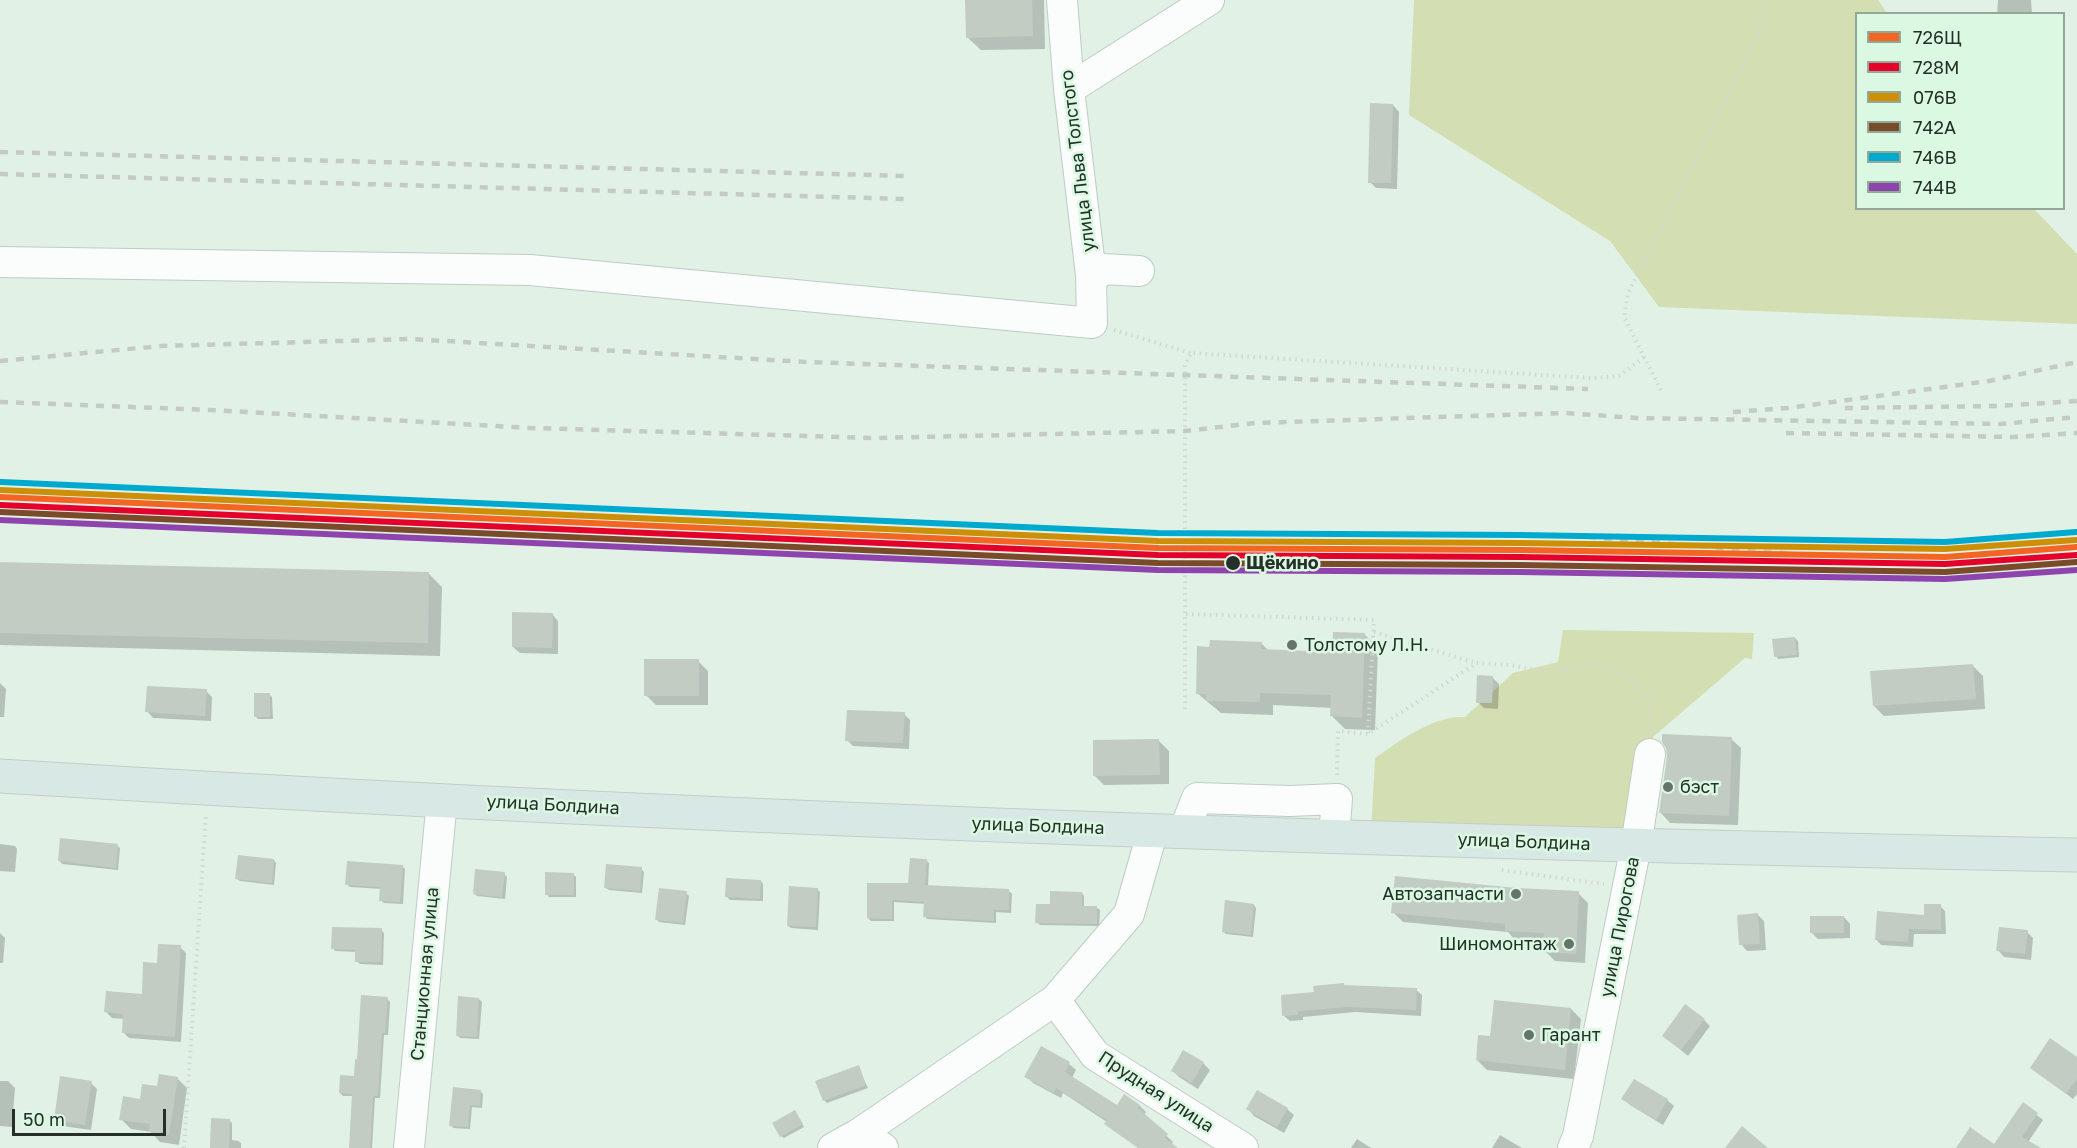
<!DOCTYPE html>
<html>
<head>
<meta charset="utf-8">
<style>
  body { margin:0 }
  #map { position:relative; width:2077px; height:1148px; overflow:hidden; background:#e1f1e6; font-family:"Golos Text",sans-serif }
  canvas { display:block }
  .legend { position:absolute; left:1855px; top:12px; width:210px; height:198px; box-sizing:border-box; background:#daf8e2; border:2px solid #92a898; margin:0; padding:8px 10px; list-style:none; font-size:18px; color:#253028 }
  .legend li { display:flex; align-items:center; gap:12px; height:30px }
  .legend b { width:30px; border:2px solid #92a898 }
  .scale { position:absolute; left:12px; top:1109px; width:154px; height:27px; box-sizing:border-box; border:3px solid #253028; border-top:0; padding-left:8px; font-size:18px; line-height:21px; white-space:nowrap; color:#253028; -webkit-text-stroke:4px #daf8e2; paint-order:stroke }
</style>
</head>
<body>
<div id="map">
<canvas width="2077" height="1148"></canvas>
<ul class="legend">
<li><b style="height:8px;background:#f26522"></b>726Щ</li>
<li><b style="height:8px;background:#e4002b"></b>728М</li>
<li><b style="height:8px;background:#cd8e08"></b>076В</li>
<li><b style="height:8px;background:#7a4b2a"></b>742А</li>
<li><b style="height:8px;background:#00a9ce"></b>746В</li>
<li><b style="height:8px;background:#8e44ad"></b>744В</li>
</ul>
<div class="scale">50 m</div>
</div>
<script>
const context = document.querySelector('canvas').getContext('2d');
context.lineJoin = 'round';
function fill(path, color) { context.fillStyle = color; context.fill(path, 'evenodd'); }
function stroke(path, color, width, dash) { context.strokeStyle = color; context.lineWidth = width; context.lineCap = dash ? 'butt' : 'round'; context.setLineDash(dash || []); context.stroke(path); }
function drawText(font, color, halo, rows, align = 'center') {
  context.font = font + ' "Golos Text",sans-serif'; context.lineWidth = 5; context.setLineDash([]); context.textBaseline = 'middle'; context.strokeStyle = halo; context.fillStyle = color; for (const [text, x, y, turn = 0] of rows) {
    context.save(); context.translate(x, y); context.rotate((+turn || 0) * Math.PI / 180); context.textAlign = isNaN(turn) ? turn : align; if (halo) context.strokeText(text, 0, 0); context.fillText(text, 0, 0); context.restore();
  }
}
fill(new Path2D(`
  M1414 0H1878L1887 13 1856 14V208L2034 209 2077 254V324L1659 307 1610 241 1409 115Z
  M1563 630 1754 633 1752 659 1745 658 1653 737 1654 776 1630 780 1623 838 1371 833 1375 758C1399 741 1434 715 1465 717L1513 673 1558 662Z`), '#d4deb3');
fill(new Path2D(`
  M967 0H1044L1045 49 981 50 967 37Z
  M1998 0H2031L2032 14H1997Z
  M1393 105 1399 112 1397 189 1376 188 1370 182Z
  M0 563 429 574 442 587 440 656 0 645Z
  M552 614 558 621V654L520 653 513 647Z
  M1364 634 1378 648 1375 730 1345 729 1332 716V708L1273 705V715L1221 713 1197 693 1261 643 1269 651 1333 653Z
  M1795 638 1798 641 1799 657 1778 659 1776 656Z
  M698 661 708 671V705H656L646 695Z
  M1973 666 1983 676 1985 709 1884 716 1874 706Z
  M1492 677 1499 684 1498 709 1484 708 1478 702Z
  M0 683 6 689 4 717H0Z
  M206 691 212 697 211 721 153 718 147 711Z
  M270 695 272 697 273 719H258L255 716Z
  M904 714 910 720 909 749 853 746 847 740Z
  M1731 739 1741 748 1738 825 1670 823 1661 813Z
  M1159 741 1169 751V784L1104 785 1094 775Z
  M0 844 15 846 17 849 15 872 0 871Z
  M117 846 120 848 118 870 62 864 60 861Z
  M274 860 276 863 274 885 240 881 237 879Z
  M927 861 929 863 928 886 1009 891 1012 894 1011 913 996 912V923L927 919 925 916 926 904 894 902V921H871L868 918 910 885Z
  M402 866 405 869 403 904 384 903 381 900 382 889 350 887 347 884Z
  M641 869 644 872 642 893 609 890 606 888Z
  M504 874 507 877 505 899 477 896 474 893Z
  M573 874 576 877V897H549L547 894Z
  M761 881 763 884V901L730 900 727 897Z
  M817 889 820 892 818 930 791 928 788 926Z
  M1516 889 1578 893 1588 903 1585 963 1555 961 1545 951V942L1516 941 1508 932 1403 922 1393 912Z
  M686 893 689 896 685 925 659 922 657 919Z
  M1082 893 1084 896V907L1097 908 1100 910 1099 926 1040 925 1037 922 1052 906Z
  M1254 905 1256 908 1253 937 1226 934 1223 931Z
  M1940 906 1945 911 1946 934H1914L1913 947 1881 945 1876 939 1925 916Z
  M1758 915 1764 921 1766 950 1747 951 1741 944Z
  M1844 917 1850 924V938L1818 939 1812 933Z
  M381 930 384 933 383 965 360 964 357 961V952L335 951 333 948Z
  M2027 932 2033 938 2031 960 2004 957 1998 950Z
  M0 933 5 938 3 963H0Z
  M180 947 186 953 181 1042 129 1038 123 1032 124 1019 112 1018 106 1012 144 996 159 965Z
  M1345 986 1416 990 1422 995 1421 1016 1355 1012 1303 1017V1020L1290 1021 1284 1016 1315 994Z
  M387 999 390 1002 388 1035H384L380 1098H375L372 1148H351L353 1096H343L340 1093 355 1078 359 1060Z
  M479 999 482 1002 479 1039 460 1038 457 1035Z
  M1571 1009 1581 1019 1574 1079 1487 1070 1477 1060 1492 1038Z
  M1704 1020 1710 1026 1688 1056 1664 1036Z
  M1042 1048 1069 1064 1076 1070 1072 1078 1117 1107 1124 1096 1140 1106 1146 1112 1144 1115 1173 1142 1171 1144 1176 1148H1139L1107 1122 1063 1093 1061 1098 1033 1083 1026 1076Z
  M1184 1052 1203 1063 1210 1070 1198 1089 1179 1077 1173 1071Z
  M2077 1059V1094L2073 1099 2032 1067Z
  M858 1067 868 1088 827 1103 824 1100Z
  M177 1078 187 1088 179 1145 160 1142 151 1132 131 1129 121 1119 141 1101 158 1088Z
  M0 1081H8L15 1088 12 1127 0 1126Z
  M91 1083 97 1089 91 1130 62 1126 55 1119Z
  M480 1091 483 1094 482 1108 472 1107 470 1129 453 1128 451 1125Z
  M1623 1099 1667 1100 1674 1106 1663 1125 1630 1105Z
  M2023 1104 2043 1120 2028 1142 2038 1148H1962L1995 1146Z
  M1248 1109H1287L1294 1115 1284 1133 1254 1116Z
  M797 1115 804 1127 784 1138 781 1136Z
  M230 1121 232 1123V1140L238 1141 241 1143V1148H211Z
  M1500 1135 1522 1148H1492Z
  M1357 1139 1371 1148H1351Z`), '#0003');
fill(new Path2D(`
  M965 0H1032L1033 36 966 38Z
  M1370 103 1393 104 1391 183H1368Z
  M0 562 429 572 428 643 0 633Z
  M512 612 553 613 552 648 512 647Z
  M1333 632 1365 633 1362 718 1330 716 1331 695 1260 693V702L1206 701V694H1196L1197 646 1209 647 1210 640 1262 642 1261 649 1332 652Z
  M1795 637 1797 655 1774 657 1772 639Z
  M644 659H699V696H644Z
  M1973 664 1976 699 1873 706 1870 671Z
  M1477 675 1493 676 1492 703H1476Z
  M147 686 207 689 205 716 145 712Z
  M254 693H270V717H254Z
  M847 710 905 712 903 743 845 741Z
  M1662 734 1732 737 1729 816 1659 813 1667 757 1666 748 1662 742Z
  M1159 739 1160 775 1093 776V740Z
  M60 838 118 844 116 868 58 861Z
  M238 855 274 859 272 883 235 879Z
  M910 858 927 859 925 885 1009 889V910H994V921L923 917 924 902 892 900V919L867 918V883H908Z
  M347 861 403 865 400 902 379 901 380 887 345 885Z
  M606 864 642 867 640 891 604 888Z
  M475 869 505 872 502 897 473 894Z
  M545 872 574 873V895H545Z
  M1395 876 1516 888 1579 891 1576 954 1543 952 1544 933 1505 931V924L1391 913Z
  M726 878 761 880 760 899 725 897Z
  M789 886 818 888 816 927 787 926Z
  M659 888 687 891 683 923 655 920Z
  M1050 891 1082 892V906H1097V924L1035 923 1036 904H1050Z
  M1225 900 1254 904 1251 935 1222 932Z
  M1924 904H1941V930L1909 929 1908 942 1875 940 1877 911 1924 915Z
  M1758 913 1760 944 1739 945 1737 915Z
  M1810 916H1844V933H1810Z
  M332 927 382 928 381 962H355V950L331 949Z
  M1999 927 2028 930 2025 954 1996 951Z
  M158 944 181 945 175 1037 122 1033 123 1014 104 1012 106 991 142 994 143 962 157 963Z
  M1344 983V985L1417 988 1416 1010 1348 1007 1298 1011V1015L1282 1016 1281 995 1314 992 1313 986Z
  M361 995 388 997 385 1033H382L378 1096H373L370 1148H349L352 1094 339 1093 340 1075 354 1076 355 1059H357Z
  M458 996 479 998 477 1037 456 1036Z
  M1494 1000 1571 1008 1565 1070 1476 1060 1478 1035 1490 1036Z
  M1685 1004 1705 1019 1681 1050 1662 1036Z
  M2050 1038 2077 1057V1079L2066 1094 2030 1068Z
  M1041 1046 1070 1062 1065 1072 1117 1105 1124 1094 1140 1105 1138 1108 1168 1134 1165 1138 1178 1148H1138L1104 1124 1107 1120 1056 1088 1054 1093 1024 1077Z
  M1183 1050 1204 1062 1192 1083 1171 1071Z
  M859 1065 866 1085 823 1101 815 1081Z
  M159 1074 178 1077 169 1135 149 1132 150 1124 119 1120 123 1096 140 1099 142 1084 157 1086Z
  M60 1076 92 1081 85 1125 54 1120Z
  M1634 1079 1668 1099 1656 1120 1621 1099Z
  M453 1087 481 1090 480 1106 470 1105 468 1127 449 1126Z
  M1257 1090 1288 1108 1277 1127 1246 1109Z
  M2023 1102 2038 1113 2022 1137 2041 1148H1956L1970 1127 1994 1144Z
  M795 1110 803 1124 780 1137 772 1123Z
  M211 1118 230 1119 229 1148H210Z
  M1742 1126 1768 1148H1725Z`), '#c2ccc2');
const minor = new Path2D(`
  M1069 89 1209 0
  M0 262 530 270 1092 323 1091 275 1069 89 1062 0
  M1091 275 1098 274 1103 269 1139 271
  M1184 831 1197 798 1290 801 1337 799 1334 836
  M1055 1000 1095 1055 1243 1148
  M860 1133 883 1148
  M409 1148 442 800
  M833 1148 860 1133 1055 1000 1129 914 1153 830
  M1573 1148 1578 1136 1636 846 1650 754`);
const major = new Path2D(`
  M0 776C692 819 1384 842 2077 855`);
stroke(minor, '#bfccc3', 32);
stroke(major, '#c5cdc7', 35);
stroke(new Path2D(`
  M1114 330 1191 353
  M1661 390 1624 317 1628 293 1755 40 1769 0
  M1186 614 1374 620 1368 733
  M1374 632 1476 663
  M1185 709V365L1191 353 1592 378 1619 376 1644 357
  M1337 775 1338 731 1368 734 1477 663 1510 665 1547 672 1593 665 1614 670 1631 680 1651 703 1650 732
  M1502 870 1604 884
  M184 1148 206 813`), '#d3d7d3', 4, [1.5, 4.5]);
stroke(minor, '#fafdfb', 30);
stroke(major, '#d8e8e4', 33);
stroke(new Path2D(`
  M0 152 908 176
  M0 174 907 199
  M0 361 161 346 411 339 806 362 1588 389
  M0 402 211 410 531 428 875 438 1185 431 1255 423 1565 413 1637 418 2000 424 2077 417
  M1845 408 1996 406 2077 401
  M1733 412 1788 408 1989 381 2077 362
  M1786 433 2014 437 2077 433
  M1588 537 1809 555`), '#c5cac7', 4.5, [8, 8]);
stroke(new Path2D(`
  M0 497 1158 548 1520 550 1945 557 2077 547`), '#f26522', 6);
stroke(new Path2D(`
  M0 505 1158 555 1520 557 1945 564 2077 555`), '#e4002b', 6);
stroke(new Path2D(`
  M0 490 1158 541 1520 543 1945 549 2076 540`), '#cd8e08', 6);
stroke(new Path2D(`
  M0 512 1158 563 1520 565 1945 572 2077 562`), '#7a4b2a', 6);
stroke(new Path2D(`
  M1 482 1158 533 1520 535 1945 542 2076 532`), '#00a9ce', 6);
stroke(new Path2D(`
  M0 520 1158 570 1520 572 1945 579 2077 570`), '#8e44ad', 6);
for (const [x, y, r, color] of [
  [1233,563,8,"#253028"],
  [1292,645,6,"#67746a"],
  [1668,787,6,"#67746a"],
  [1516,894,6,"#67746a"],
  [1569,944,6,"#67746a"],
  [1529,1035,6,"#67746a"]
]) { const dot = new Path2D(); dot.arc(x, y, r, 0, 2 * Math.PI); context.fillStyle = color; context.fill(dot); stroke(dot, '#daf8e2', 2); }
drawText('18px', '#253028', '#daf8e2', [
  ["улица Льва Толстого",1078,161,-97],
  ["улица Болдина",553,805,3],
  ["улица Болдина",1038,826,2],
  ["улица Болдина",1524,842,2],
  ["улица Пирогова",1620,927,-79],
  ["Станционная улица",425,974,-85],
  ["Прудная улица",1156,1092,33]
]);
drawText('bold 18px', '#253028', '#daf8e2', [
  ["Щёкино",1246,563]
], 'left');
drawText('18px', '#253028', '#daf8e2', [
  ["Толстому Л.Н.",1304,645],
  ["бэст",1680,787],
  ["Автозапчасти",1504,894,"right"],
  ["Шиномонтаж",1557,944,"right"],
  ["Гарант",1541,1035]
], 'left');
</script>
</body>
</html>
